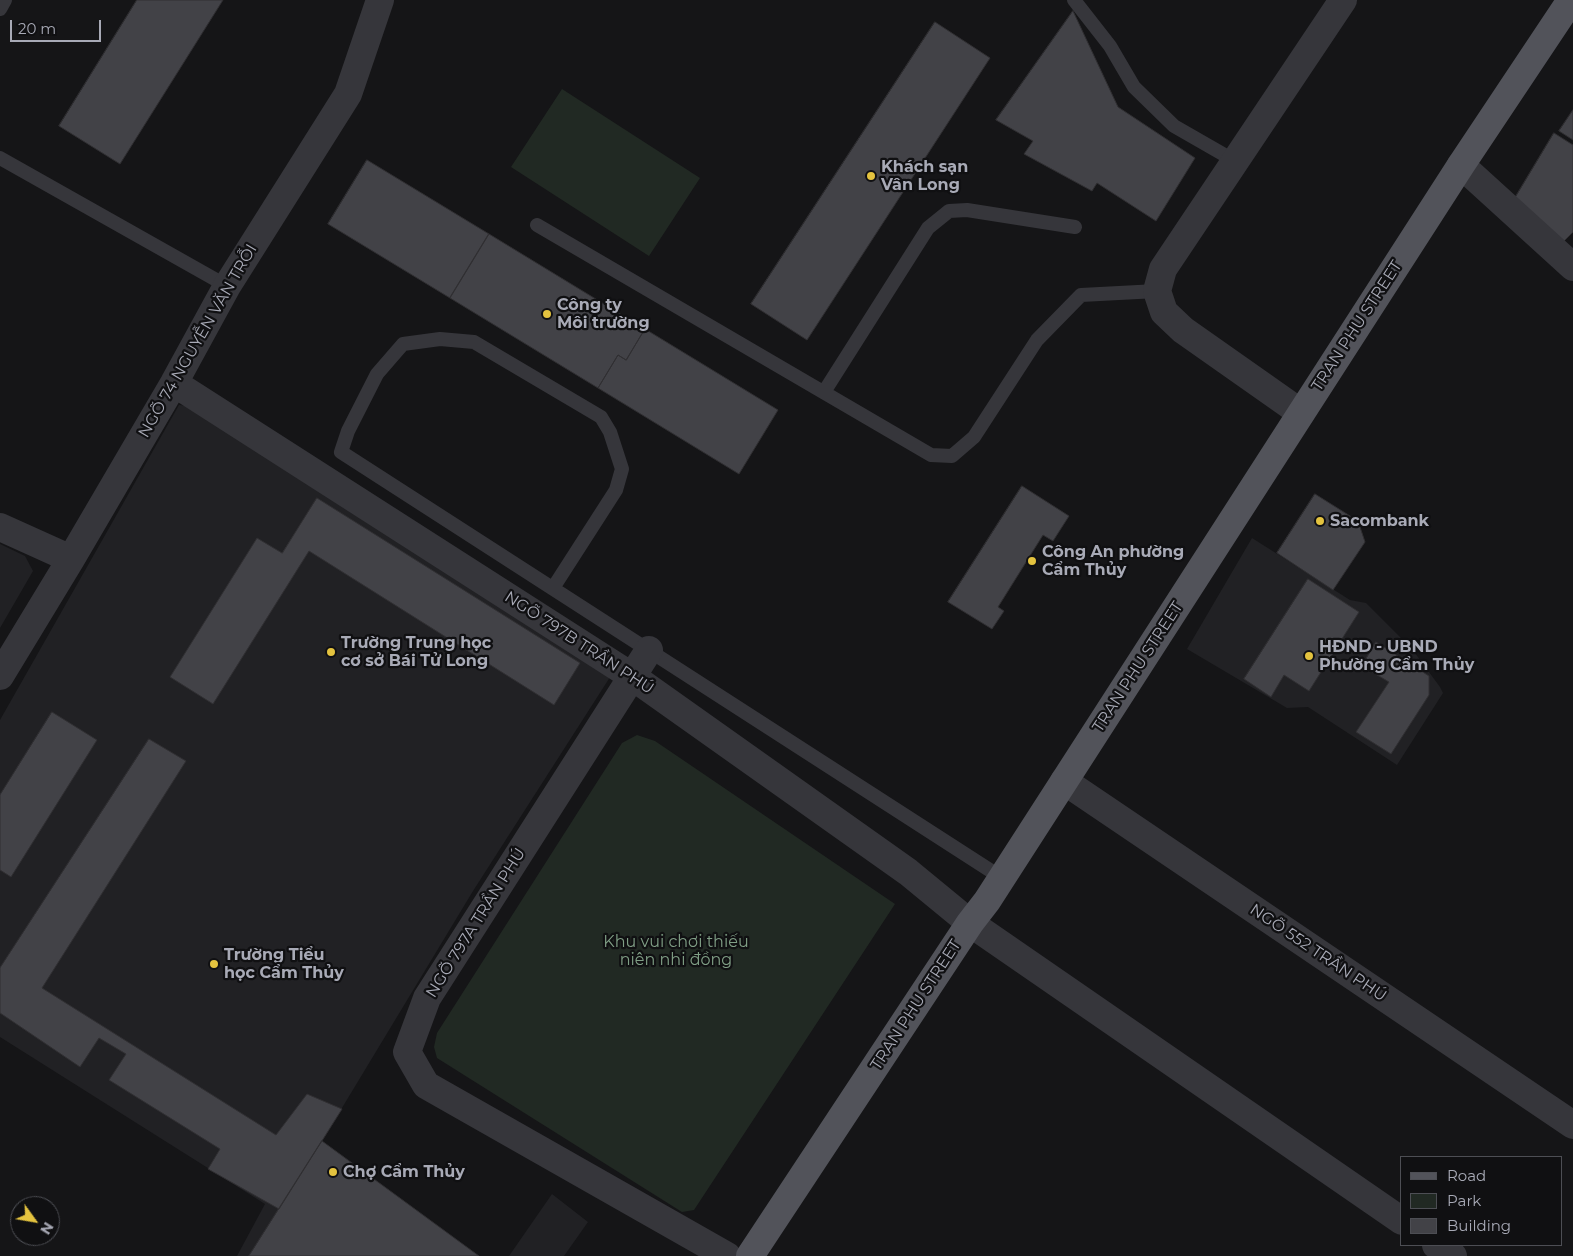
<!DOCTYPE html>
<html>
<head>
<meta charset="utf-8">
<style>
  body { margin:0 }
  #map { position:relative; width:1573px; height:1256px; overflow:hidden; background:#151517; font-family:Montserrat,sans-serif }
  canvas { display:block }
  .legend { position:absolute; left:1400px; top:1156px; width:162px; height:90px; box-sizing:border-box; background:#101012; border:1px solid #4d4e54; margin:0; padding:6px 9px; list-style:none; font-size:15px; color:#a8aab6 }
  .legend li { display:flex; align-items:center; gap:10px; height:25px }
  .legend b { width:25px; border:1px solid #4d4e54 }
  .north { position:absolute; left:10px; top:1196px; width:50px; height:50px; box-sizing:border-box; background:#101012; border:1px solid #4d4e54; border-radius:50%; rotate:122deg; font-size:14px; font-weight:700; line-height:20px; text-align:center; color:#a8aab6 }
  .north::after { content:''; display:block; margin:auto; width:18px; height:22px; background:#e4c33f; clip-path:polygon(50% 0,100% 100%,50% 72%,0 100%) }
  .scale { position:absolute; left:10px; top:20px; width:91px; height:22px; box-sizing:border-box; border:2px solid #a8aab6; border-top:0; padding-left:6px; font-size:15px; line-height:18px; white-space:nowrap; color:#a8aab6; -webkit-text-stroke:4px #101012; paint-order:stroke }
</style>
</head>
<body>
<div id="map">
<canvas width="1573" height="1256"></canvas>
<ul class="legend">
<li><b style="height:6px;background:#52535a"></b>Road</li>
<li><b style="height:14px;background:#212923"></b>Park</li>
<li><b style="height:14px;background:#424247"></b>Building</li>
</ul>
<div class="north">N</div>
<div class="scale">20 m</div>
</div>
<script>
const context = document.querySelector('canvas').getContext('2d');
context.lineJoin = 'round';
function fill(path, color) { context.fillStyle = color; context.fill(path, 'evenodd'); }
function stroke(path, color, width, dash) { context.strokeStyle = color; context.lineWidth = width; context.lineCap = dash ? 'butt' : 'round'; context.setLineDash(dash || []); context.stroke(path); }
function drawText(font, color, halo, rows, align = 'center') {
  context.font = font + ' Montserrat,sans-serif'; context.lineWidth = 4.5; context.setLineDash([]); context.textBaseline = 'middle'; context.strokeStyle = halo; context.fillStyle = color; for (const [text, x, y, turn = 0] of rows) {
    context.save(); context.translate(x, y); context.rotate((+turn || 0) * Math.PI / 180); context.textAlign = isNaN(turn) ? turn : align; if (halo) context.strokeText(text, 0, 0); context.fillText(text, 0, 0); context.restore();
  }
}
fill(new Path2D(`
  M179 405 189 406 612 674 473 891 322 1141 479 1256H237L265 1204 0 1037V720Z
  M1252 538 1350 600 1366 603 1412 649 1440 687 1443 693 1397 765 1308 707 1287 708 1187 649Z
  M0 544 25 556 33 571 0 628Z
  M552 1194 588 1222 564 1256H509Z`), '#212124');
fill(new Path2D(`
  M562 89 700 178 649 256 511 167Z
  M637 735 655 741 895 904 694 1210 682 1212 437 1058 434 1047 437 1033 622 743Z`), '#212923');
const building = new Path2D(`
  M137 0H223L120 164 59 126Z
  M1073 11 1118 107 1195 158 1156 221 1097 183 1092 191 1024 154 1033 141 996 120Z
  M935 22 990 58 807 340 751 304Z
  M1573 110V140L1559 131Z
  M1554 133 1573 145V232L1562 243 1512 203Z
  M367 160 489 234 450 298 328 224Z
  M489 234 645 329 626 360 618 355 598 388 450 298Z
  M645 329 778 410 739 474 598 388 618 355 626 360Z
  M1022 486 1069 516 1053 541 1043 535 998 607 1004 611 992 629 948 602Z
  M1315 494 1358 521 1365 542 1333 590 1277 553Z
  M317 498 580 663 554 705 309 551 213 704 170 677 257 538 282 553Z
  M1308 579 1359 612 1309 691 1284 675 1271 697 1244 679Z
  M1376 642 1429 676V695L1391 754 1356 732 1389 682 1362 666Z
  M52 712 97 740 11 877 0 870V795Z
  M149 739 186 761 42 988 276 1135 307 1094 342 1109 279 1209 208 1169 220 1149 109 1080 126 1054 99 1038 80 1067 0 1013V968Z
  M322 1141 479 1256H249Z`);
fill(building, '#424247');
stroke(building, '#302f32', 1);
stroke(new Path2D(`
  M1074 0 1110 46 1134 87 1174 126 1235 161
  M0 9 5 0
  M0 158 227 286
  M537 225 931 455 952 456 974 437 1037 340 1081 295 1157 291
  M824 392 928 228 949 211 967 210 1075 227
  M553 588 616 490 622 469 610 432 601 417 474 342 440 339 403 344 377 374 348 431 341 452 1002 878`), '#36363b', 14);
stroke(new Path2D(`
  M1461 165 1573 267
  M174 383 633 677 908 872 970 923 1402 1221
  M1301 413 1183 330 1164 312 1157 291 1163 269 1343 0
  M0 527 71 559
  M649 650 427 998 407 1052 426 1085 727 1256
  M0 676 71 559 174 383 227 286 348 94 380 0
  M1064 781 1573 1125
  M1436 1245 1453 1256`), '#36363b', 28);
stroke(new Path2D(`
  M750 1256 970 923 987 901 1461 165 1571 0`), '#52535a', 28);
for (const [x, y, r, color] of [
  [871,176,5,"#e4c33f"],
  [547,314,5,"#e4c33f"],
  [1320,521,5,"#e4c33f"],
  [1032,561,5,"#e4c33f"],
  [331,652,5,"#e4c33f"],
  [1309,656,5,"#e4c33f"],
  [214,964,5,"#e4c33f"],
  [333,1172,5,"#e4c33f"]
]) { const dot = new Path2D(); dot.arc(x, y, r, 0, 2 * Math.PI); context.fillStyle = color; context.fill(dot); stroke(dot, '#101012', 2); }
drawText('bold 16px', '#a8aab6', '#101012', [
  ["Khách sạn",881,167],
  ["Vân Long",881,185],
  ["Công ty",557,305],
  ["Môi trường",557,323],
  ["Sacombank",1330,521],
  ["Công An phường",1042,552],
  ["Cẩm Thủy",1042,570],
  ["Trường Trung học",341,643],
  ["cơ sở Bái Tử Long",341,661],
  ["HĐND - UBND",1319,647],
  ["Phường Cẩm Thủy",1319,665],
  ["Trường Tiểu",224,955],
  ["học Cẩm Thủy",224,973],
  ["Chợ Cẩm Thủy",343,1172]
], 'left');
drawText('16px', '#a8aab6', '#101012', [
  ["TRAN PHU STREET",1357,326,-57],
  ["NGÕ 74 NGUYỄN VĂN TRỖI",198,341,-60],
  ["NGÕ 797B TRẦN PHÚ",579,643,33],
  ["TRAN PHU STREET",1138,667,-57],
  ["NGÕ 797A TRẦN PHÚ",476,923,-58],
  ["NGÕ 552 TRẦN PHÚ",1318,953,34],
  ["TRAN PHU STREET",916,1005,-57]
]);
drawText('16px', '#809f86', '#101012', [
  ["Khu vui chơi thiếu",676,942],
  ["niên nhi đồng",676,960]
]);
</script>
</body>
</html>
